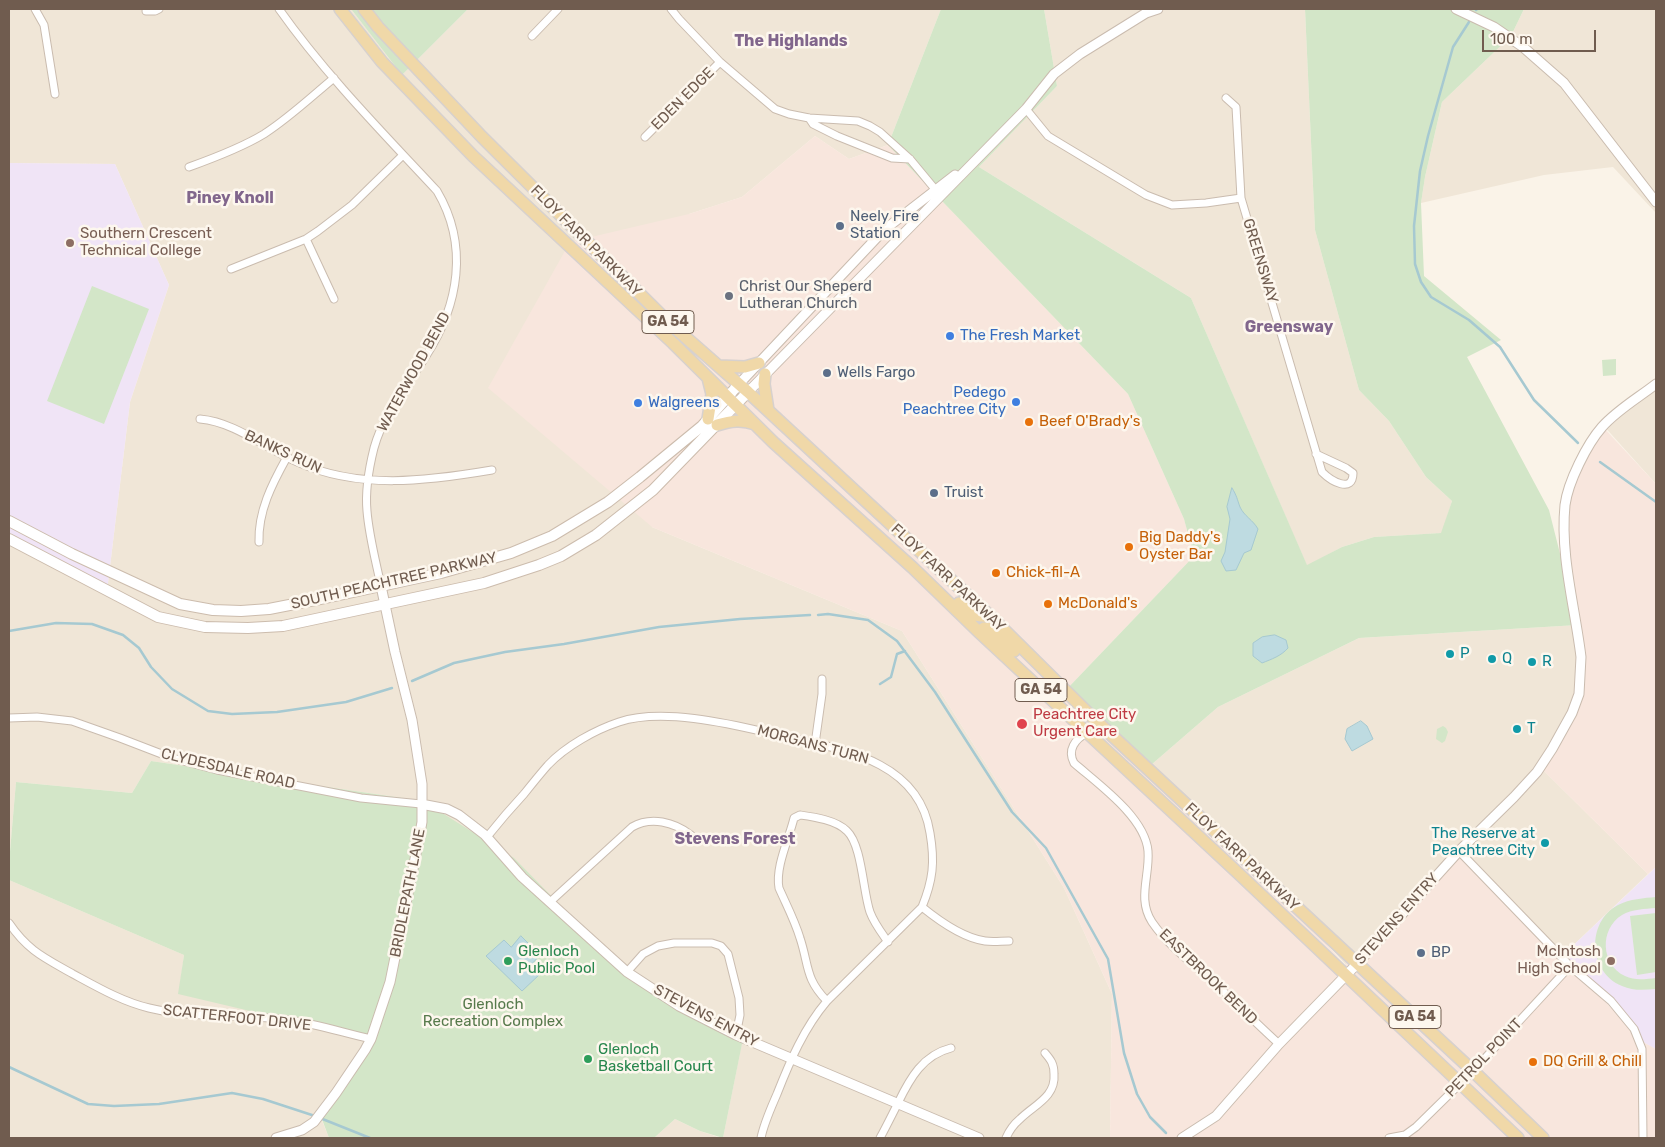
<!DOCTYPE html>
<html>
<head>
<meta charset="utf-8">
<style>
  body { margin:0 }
  #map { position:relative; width:1665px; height:1147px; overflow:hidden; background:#faf3e8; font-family:Rubik,sans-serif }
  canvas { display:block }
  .frame { position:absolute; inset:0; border:10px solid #705c4f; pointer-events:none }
  .scale { position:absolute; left:1482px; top:30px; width:114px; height:22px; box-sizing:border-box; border:2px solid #705c4f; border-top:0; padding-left:6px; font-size:15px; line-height:18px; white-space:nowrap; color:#705c4f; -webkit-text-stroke:4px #fdf7ee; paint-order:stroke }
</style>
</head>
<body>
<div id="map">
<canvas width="1665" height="1147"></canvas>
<div class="frame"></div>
<div class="scale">100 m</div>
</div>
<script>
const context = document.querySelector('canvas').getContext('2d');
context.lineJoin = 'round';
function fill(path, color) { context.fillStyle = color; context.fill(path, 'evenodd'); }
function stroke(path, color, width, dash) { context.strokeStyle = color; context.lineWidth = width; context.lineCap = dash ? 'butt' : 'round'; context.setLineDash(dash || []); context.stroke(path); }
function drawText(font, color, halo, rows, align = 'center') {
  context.font = font + ' Rubik,sans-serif'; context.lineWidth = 5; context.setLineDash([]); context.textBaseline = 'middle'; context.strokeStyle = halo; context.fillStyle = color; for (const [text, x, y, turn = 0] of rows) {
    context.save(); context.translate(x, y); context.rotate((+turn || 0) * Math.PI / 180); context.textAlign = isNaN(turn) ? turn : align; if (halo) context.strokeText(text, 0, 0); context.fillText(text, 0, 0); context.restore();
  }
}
fill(new Path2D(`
  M9 9H351L402 75 468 9H941L888 145 849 159 815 136 742 197 689 214 652 527 902 631 1064 888 1112 994 1110 1138H723L743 1038 621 967 423 801 151 761 132 793 16 782 9 863V537L107 591 130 402 169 285 115 164 9 163Z
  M1044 9H1305L1315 230 1359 390 1389 421 1426 477 1452 501 1442 533 1374 537 1342 547 1307 566 1191 298 979 167 1057 86Z
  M1524 9H1656V213L1613 167 1544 175 1421 203 1425 177 1442 102 1511 36Z
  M1656 386V484L1603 425Z
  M1578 625 1579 694 1540 767 1648 874 1562 956 1434 883 1346 965 1258 867 1151 765 1218 707 1359 638Z
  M9 880 184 955 179 993 375 1026 368 1047 319 1113 329 1138H9Z
  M675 1119 700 1131 721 1138H654Z`), '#f0e6d7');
fill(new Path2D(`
  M815 136 849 159 888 145 1128 394 1184 519 1194 556 1065 691 1258 867 1345 965 1434 883 1459 851 1645 1043 1656 1049V1138H1110L1112 994 1064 888 902 631 652 527 488 388 570 242 689 214 742 197Z
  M1602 426 1656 484V867L1648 874 1540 767 1562 733 1581 668 1566 554 1565 504 1575 473Z`), '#f8e6dd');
fill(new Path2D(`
  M9 163 115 164 169 285 130 402 107 591 9 539Z
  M1656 867V1049L1645 1043 1562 956Z`), '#f0e4f6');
fill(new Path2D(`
  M351 9H468L402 75Z
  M941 9H1044L1057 86 979 167 1191 298 1307 565 1342 547 1374 537 1441 533 1452 501 1426 477 1389 421 1359 390 1315 230 1305 9H1524L1511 36 1442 102 1425 177 1421 203 1424 276 1501 340 1467 357 1549 510 1578 625 1359 638 1218 707 1151 765 1065 691 1194 556 1184 519 1128 394 888 145Z
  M92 286 149 309 104 424 47 401Z
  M1616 359V375L1603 376 1602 360Z
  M1443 726 1446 728 1448 732 1445 741 1442 743 1436 739 1437 729Z
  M151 761 423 801 514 858 621 967 743 1039 723 1138 700 1131 675 1119 654 1138H329L320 1114 371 1036 320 1023 250 1011 178 994 184 955 9 880V863L16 782 132 793Z
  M1656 897V908C1645 909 1632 909 1622 915 1599 929 1601 965 1625 976 1635 981 1646 979 1656 978V989C1644 990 1633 991 1622 986 1588 972 1586 922 1618 905 1630 899 1644 898 1656 897Z
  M1656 913V972L1637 975 1630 916Z`), '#d3e6c8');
const water = new Path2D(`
  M1232 488C1237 496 1237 499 1240 507 1244 516 1253 520 1258 529L1251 550 1244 553 1236 570 1226 571 1221 561 1225 552 1230 519 1227 507Z
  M1275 635 1286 640 1288 648C1281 656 1272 659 1262 663L1253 656V643L1262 637Z
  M1361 721 1367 726 1373 739 1352 751 1345 739 1347 729Z
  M521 936 540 955 530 966 539 975 522 991 486 956 504 940 511 947Z`);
fill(water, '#bedbe1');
stroke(water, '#a6c9d1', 1);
stroke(new Path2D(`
  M1476 10 1477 9
  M1469 22 1453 47 1428 136 1420 171 1414 226 1415 264 1421 282 1431 297 1469 320 1500 347 1534 400 1578 443
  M1600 462 1656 502
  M818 615 828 614 868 620 897 641 935 692 1012 812 1046 848 1108 959 1124 1053 1137 1094 1150 1117 1166 1133
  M9 631 56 623 92 624 123 635 139 648 151 667 172 689 208 711 232 714 277 712 346 702 392 688
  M412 681 454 663 505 652 564 644 659 627 740 619 810 615
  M880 684 891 677 897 654 905 651
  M9 1067 88 1104 114 1106 159 1104 232 1093 263 1099 315 1116
  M320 1118 370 1138`), '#a6c9d1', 2.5);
const minor = new Path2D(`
  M35 9 44 25 55 94
  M279 9C325 74 382 132 437 191 469 245 459 305 426 356 407 386 384 412 374 448 369 468 365 490 367 511 369 536 376 562 381 586
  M671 9 679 19 720 62 775 109 789 114 809 118 858 121 870 126 880 132 910 159 939 194
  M146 11H155L159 9
  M532 36 558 9
  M1226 98 1236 107 1241 198 1322 472C1331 481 1353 494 1353 473L1346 468 1316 454
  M1026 109 1048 136 1146 195 1172 205 1206 203 1241 198
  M809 118 813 124 837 136 892 158 910 159
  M645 137 720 62
  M189 167C214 158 241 148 264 134 289 118 311 97 334 78
  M306 239 334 299
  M231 269 306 239 318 231 352 205 403 155
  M200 419C235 422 265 448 297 462 359 490 427 481 492 470
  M259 542C258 511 272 484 287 457
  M9 718 37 717 72 721 120 738 172 758 217 770 361 798 421 804
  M1087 733C1075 739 1067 750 1074 763 1098 784 1145 817 1148 851 1150 876 1137 899 1152 922 1167 944 1189 961 1209 978 1233 1000 1255 1022 1279 1044
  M815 744 822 694V679
  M487 837C499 822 511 808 524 794 532 784 540 774 548 765 566 746 595 730 619 722 661 708 727 723 769 733 831 748 918 755 930 833 935 862 933 880 922 907L827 1001C804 1028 790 1061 777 1094 771 1108 764 1123 761 1138
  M1459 851 1570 966 1611 1001 1634 1029 1642 1049 1643 1138
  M550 902 632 827C651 816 674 822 691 835
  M922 907C938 920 964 938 985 941 993 942 1001 941 1009 941
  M9 923C28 951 45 958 73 974 97 987 123 1002 149 1008 195 1019 243 1014 289 1020 317 1024 344 1033 371 1039
  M627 972 643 954 658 946 674 943H712L721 946 728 954 739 998 740 1015 736 1035
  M827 1001C805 979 809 965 800 938 795 921 786 904 779 888 775 867 789 839 794 818L800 815C814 817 836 820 847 831 862 845 863 892 870 912 874 923 881 932 888 942
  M880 1138C886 1127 892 1115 898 1103 910 1078 923 1055 951 1048
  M1006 1138C1009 1131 1014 1124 1020 1119 1034 1105 1056 1097 1054 1074 1054 1064 1051 1060 1045 1053
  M1389 1138 1405 1135 1416 1127 1473 1071 1570 966`);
const tertiary = new Path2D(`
  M1456 9 1494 27 1523 47 1564 83 1656 202
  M739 384 884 230 955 175
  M748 392 1026 109 1054 74 1080 54 1146 13 1158 9
  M421 804 447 809 459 815 485 835 522 877 627 972 679 1006 736 1035 979 1138
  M276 1138 302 1130 314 1122 336 1093 365 1050 371 1039 390 982 416 854 422 822V784L412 720 395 652 381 586
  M1182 1138 1216 1116 1279 1044 1357 964 1459 851 1514 797 1537 772 1552 749 1572 713 1579 694 1581 657C1575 607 1560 556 1565 505 1568 482 1587 444 1602 427 1617 410 1638 398 1656 384`);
const secondary = new Path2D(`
  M9 521 72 554 180 604 213 610 241 611 269 609 320 599 441 573 511 553 552 536 608 502 640 477 702 426 739 384
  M9 539 158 617 205 627 248 628 283 626 484 583 539 565 561 556 596 535 653 490 748 392`);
const primary = new Path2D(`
  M340 9 382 62 473 156 673 343 773 442 913 568 979 632 1238 873 1518 1138
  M364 9 378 27 482 137 667 321 748 392 991 617 1091 716 1473 1071 1543 1138
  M719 366 745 367 759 363
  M765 374 764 384 768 410
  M708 378 712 394 708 419
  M717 425C731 421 741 419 755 424
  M959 603 974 615 991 617
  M979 632 984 628 989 629 1014 651`);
stroke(minor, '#cabcaf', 9);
stroke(tertiary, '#cabcaf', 11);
stroke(secondary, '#ccbcad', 12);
stroke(primary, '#d7d1ce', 14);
stroke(minor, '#fff', 7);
stroke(tertiary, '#fff', 9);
stroke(secondary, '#fff', 10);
stroke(primary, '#f0d8a8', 11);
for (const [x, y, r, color] of [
  [840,226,5,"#5c6f8a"],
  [70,243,5,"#8d6e63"],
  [729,296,5,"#6b7280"],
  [950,336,5,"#3f7fe0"],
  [827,373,5,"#5c6f8a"],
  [1016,402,5,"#3f7fe0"],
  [638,403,5,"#3f7fe0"],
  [1029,422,5,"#e8710a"],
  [934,493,5,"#5c6f8a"],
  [1129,547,5,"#e8710a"],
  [996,573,5,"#e8710a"],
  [1048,604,5,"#e8710a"],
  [1450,654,5,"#0f9aa8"],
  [1492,659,5,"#0f9aa8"],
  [1532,662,5,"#0f9aa8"],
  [1022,724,6,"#e0444e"],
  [1517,729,5,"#0f9aa8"],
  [1545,843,5,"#0f9aa8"],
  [1421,953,5,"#5c6f8a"],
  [508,961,5,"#2e9e5b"],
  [1611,961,5,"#8d6e63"],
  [588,1059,5,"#2e9e5b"],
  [1533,1062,5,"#e8710a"]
]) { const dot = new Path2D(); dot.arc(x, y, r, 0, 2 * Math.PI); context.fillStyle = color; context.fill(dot); stroke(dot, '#fdf7ee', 2); }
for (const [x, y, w] of [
  [668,322,52],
  [1041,690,52],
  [1415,1017,52]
]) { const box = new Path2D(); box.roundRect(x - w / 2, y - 11.5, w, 23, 4); context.fillStyle = '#fdf7ee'; context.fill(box); stroke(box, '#705c4f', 1); }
drawText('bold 14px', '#705c4f', null, [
  ["GA 54",668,322],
  ["GA 54",1041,690],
  ["GA 54",1415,1017]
]);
drawText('15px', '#705c4f', '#fdf7ee', [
  ["EDEN EDGE",683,99,-45],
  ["FLOY FARR PARKWAY",586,241,45],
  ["GREENSWAY",1260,261,73],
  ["WATERWOOD BEND",414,372,-61],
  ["BANKS RUN",283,452,25],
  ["FLOY FARR PARKWAY",948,578,43],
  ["SOUTH PEACHTREE PARKWAY",394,581,-13],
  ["MORGANS TURN",813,745,15],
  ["CLYDESDALE ROAD",228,769,13],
  ["FLOY FARR PARKWAY",1242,857,43],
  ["BRIDLEPATH LANE",408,893,-79],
  ["STEVENS ENTRY",1397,919,-48],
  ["EASTBROOK BEND",1208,977,44],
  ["STEVENS ENTRY",706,1016,28],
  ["SCATTERFOOT DRIVE",237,1018,6],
  ["PETROL POINT",1484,1058,-46]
]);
drawText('15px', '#4e5e75', '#fdf7ee', [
  ["Neely Fire",850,217],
  ["Station",850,234],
  ["Wells Fargo",837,373],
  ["Truist",944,493],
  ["BP",1431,953]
], 'left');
drawText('15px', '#785e54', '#fdf7ee', [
  ["Southern Crescent",80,234],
  ["Technical College",80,251],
  ["McIntosh",1601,952,"right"],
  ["High School",1601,969,"right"]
], 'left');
drawText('15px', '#5b616d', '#fdf7ee', [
  ["Christ Our Sheperd",739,287],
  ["Lutheran Church",739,304]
], 'left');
drawText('15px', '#366cbe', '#fdf7ee', [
  ["The Fresh Market",960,336],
  ["Pedego",1006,393,"right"],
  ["Peachtree City",1006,410,"right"],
  ["Walgreens",648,403]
], 'left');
drawText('15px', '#c56008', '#fdf7ee', [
  ["Beef O'Brady's",1039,422],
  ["Big Daddy's",1139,538],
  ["Oyster Bar",1139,555],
  ["Chick-fil-A",1006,573],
  ["McDonald's",1058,604],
  ["DQ Grill & Chill",1543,1062]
], 'left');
drawText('15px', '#0d838f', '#fdf7ee', [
  ["P",1460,654],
  ["Q",1502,659],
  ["R",1542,662],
  ["T",1527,729],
  ["The Reserve at",1535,834,"right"],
  ["Peachtree City",1535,851,"right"]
], 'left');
drawText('15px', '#be3a42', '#fdf7ee', [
  ["Peachtree City",1033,715],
  ["Urgent Care",1033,732]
], 'left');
drawText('15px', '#27864d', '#fdf7ee', [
  ["Glenloch",518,952],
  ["Public Pool",518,969],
  ["Glenloch",598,1050],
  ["Basketball Court",598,1067]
], 'left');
drawText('15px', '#577a4c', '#fdf7ee', [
  ["Glenloch",493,1005],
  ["Recreation Complex",493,1022]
]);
drawText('bold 16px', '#81668c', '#fdf7ee', [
  ["The Highlands",791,41],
  ["Piney Knoll",230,198],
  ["Greensway",1289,327],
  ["Stevens Forest",735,839]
]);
</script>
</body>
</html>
